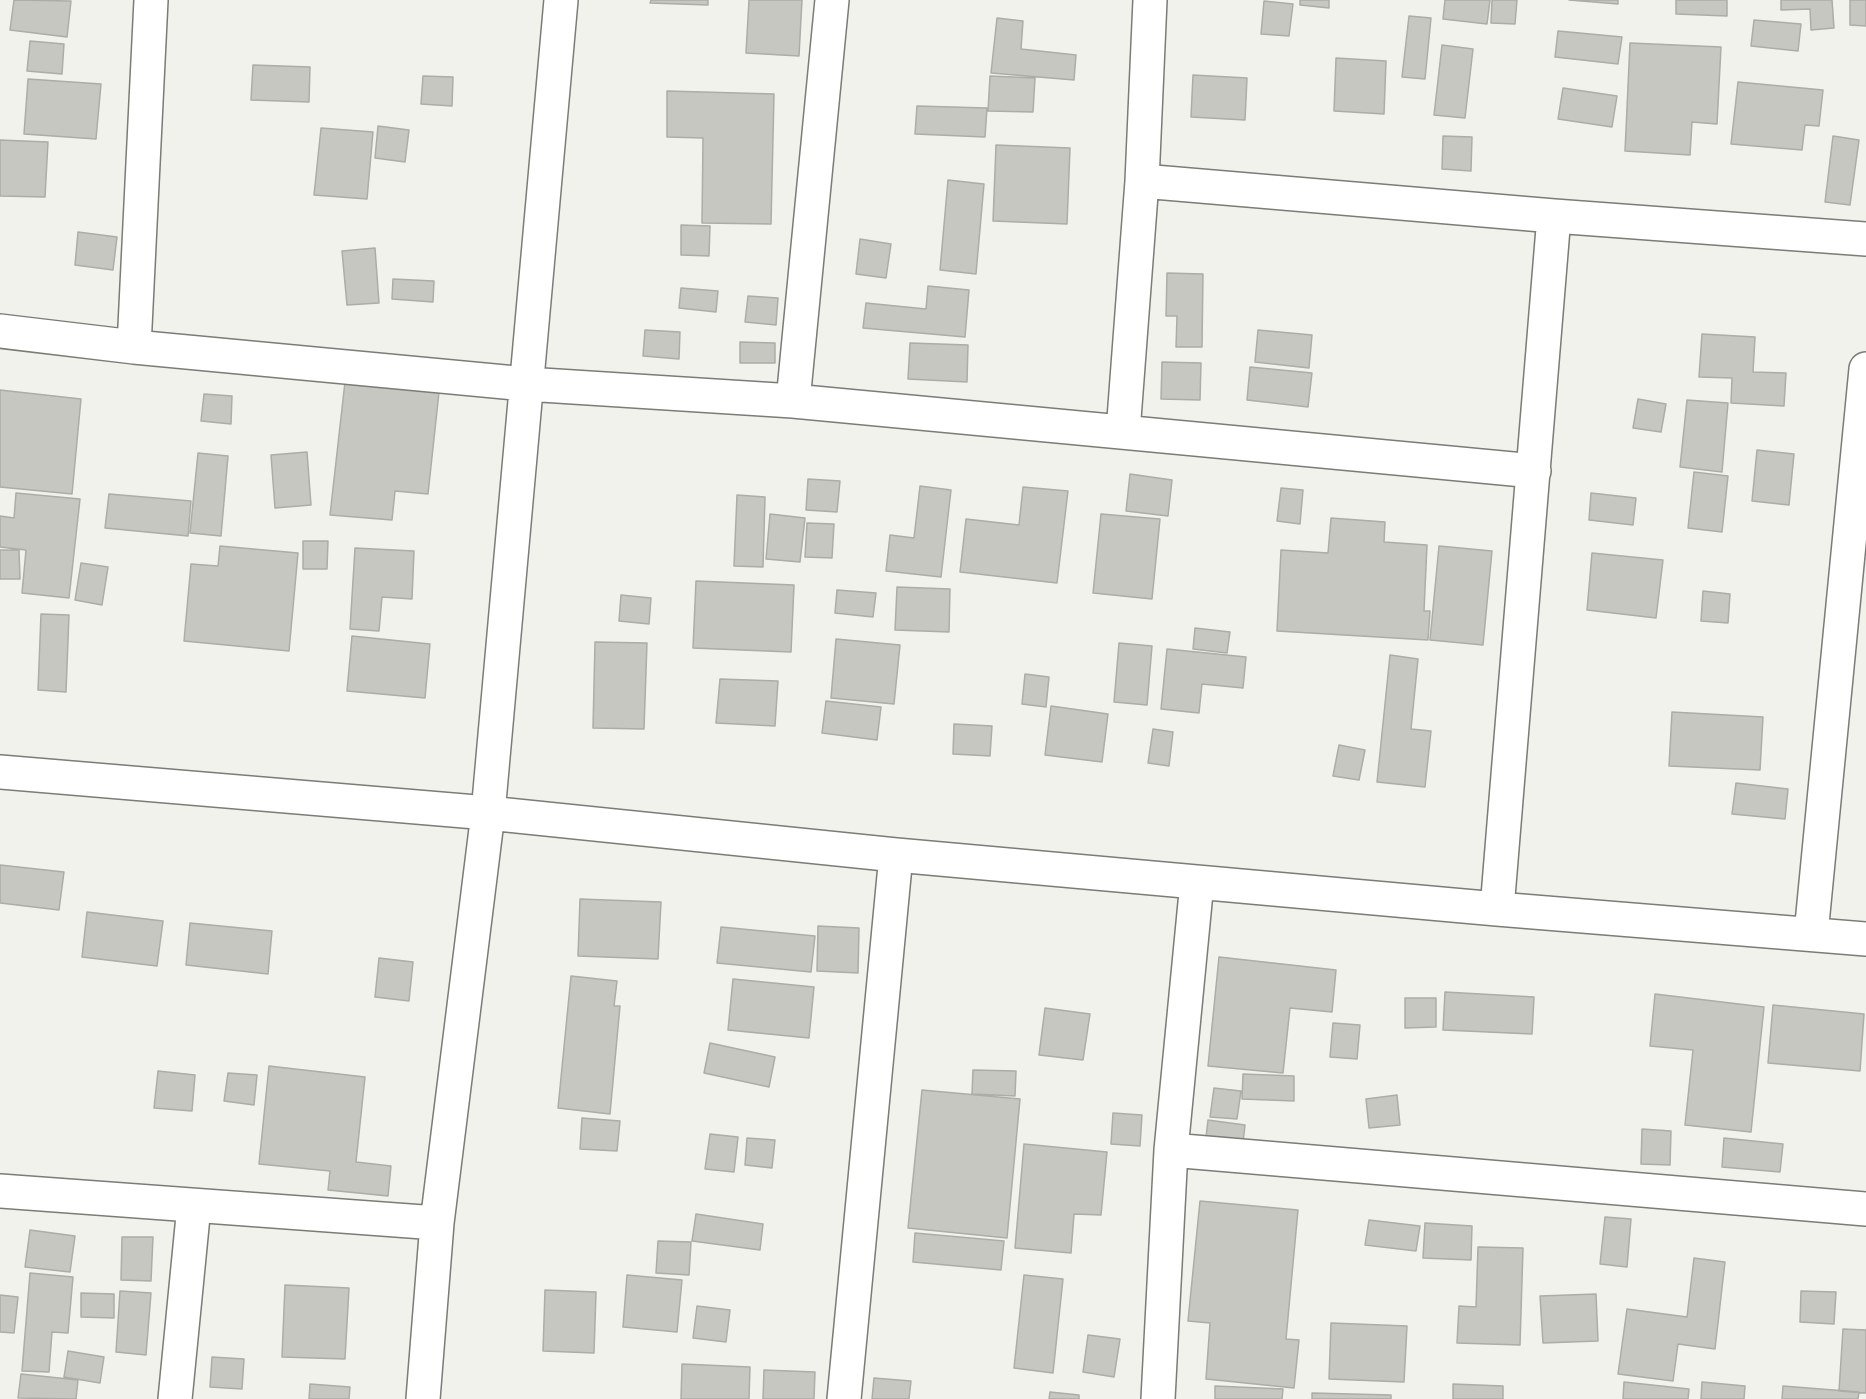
<!DOCTYPE html>
<html>
<head>
<meta charset="utf-8">
<style>
  body { margin:0 }
  canvas { display:block; background:#f1f2ec }
</style>
</head>
<body>
<canvas width="1866" height="1399"></canvas>
<script>
const context = document.querySelector('canvas').getContext('2d');
context.lineJoin = 'round';
function fill(path, color) { context.fillStyle = color; context.fill(path, 'evenodd'); }
function stroke(path, color, width, dash) { context.strokeStyle = color; context.lineWidth = width; context.lineCap = dash ? 'butt' : 'round'; context.setLineDash(dash || []); context.stroke(path); }
const building = new Path2D(`
  M14 0 71 1 67 37 10 30Z
  M651 0H708V5L650 3Z
  M749 0H802L799 56 746 53Z
  M1300 0H1329V8L1300 5Z
  M1445 0H1490L1487 24 1443 19Z
  M1492 0H1517L1515 24 1491 23Z
  M1569 0H1618V4Z
  M1676 0H1727V16L1676 14Z
  M1781 0H1832L1834 28 1811 30 1810 9 1781 10Z
  M1850 0H1866V26L1850 25Z
  M1264 1 1293 4 1289 36 1261 34Z
  M1409 16 1431 18 1425 79 1402 77Z
  M997 18 1023 21 1021 49 1076 55 1074 80 991 73Z
  M1754 20 1801 24 1798 51 1751 46Z
  M1558 31 1622 37 1618 64 1555 57Z
  M30 41 64 44 62 74 27 71Z
  M1630 43 1721 47 1717 124 1692 122 1690 155 1625 151Z
  M1442 45 1473 49 1465 118 1434 115Z
  M1336 58 1386 61 1384 114 1334 111Z
  M253 65 310 67 309 102 251 100Z
  M1193 75 1247 78 1245 120 1191 117Z
  M423 76 453 77 452 106 421 104Z
  M990 76 1035 78 1033 112 988 111Z
  M28 79 101 84 96 139 24 134Z
  M1738 82 1823 90 1819 126 1805 125 1802 150 1731 144Z
  M1563 88 1617 96 1612 127 1558 119Z
  M667 91 774 94 771 224 702 223 703 138 667 137Z
  M917 106 987 108 985 137 915 134Z
  M378 126 409 130 405 162 375 158Z
  M321 128 373 132 367 199 314 195Z
  M1443 136 1472 137 1471 171 1442 169Z
  M1833 136 1859 140 1850 205 1825 202Z
  M0 140 48 142 45 197 0 196Z
  M996 145 1070 148 1067 224 993 221Z
  M948 180 984 184 976 274 940 270Z
  M681 225 710 226 709 256 681 255Z
  M78 232 117 237 113 270 75 265Z
  M860 239 891 244 886 278 856 274Z
  M375 248 379 303 347 305 342 251Z
  M1167 273 1203 274 1202 347H1176L1177 316H1166Z
  M393 279 434 281 433 302 392 299Z
  M928 286 969 290 965 337 863 328 866 303 926 309Z
  M681 288 718 291 716 312 679 308Z
  M748 296 778 298 776 325 745 322Z
  M645 330 680 332 679 359 643 356Z
  M1258 330 1312 335 1309 368 1255 362Z
  M1702 334 1755 337 1753 372 1786 373 1784 406 1731 403 1732 378 1699 377Z
  M740 342 775 343V363H740Z
  M910 343 968 345 967 382 908 379Z
  M1162 362 1201 363 1200 400 1161 399Z
  M1250 367 1312 373 1308 407 1247 400Z
  M346 373 440 383 428 494 395 491 392 520 330 515Z
  M0 390 81 399 72 494 0 487Z
  M204 394 232 396 231 424 201 421Z
  M1638 399 1666 404 1661 432 1633 428Z
  M1687 400 1728 403 1722 472 1680 467Z
  M1757 450 1794 454 1789 505 1752 501Z
  M307 452 311 505 275 508 271 455Z
  M198 453 228 456 221 536 190 533Z
  M1694 472 1728 476 1722 532 1688 528Z
  M1130 474 1172 480 1168 516 1126 511Z
  M808 479 840 481 837 512 806 510Z
  M920 486 951 490 941 577 886 571 890 535 914 538Z
  M1023 487 1068 491 1057 583 960 572 966 519 1019 525Z
  M1281 488 1303 490 1300 524 1277 521Z
  M16 493 80 499 69 598 22 593 26 550 0 547V516L14 518Z
  M1591 493 1636 498 1633 525 1589 520Z
  M109 494 191 501 188 536 105 528Z
  M737 495 765 497 763 567 734 566Z
  M770 514 805 518 800 562 766 559Z
  M1101 514 1160 519 1152 599 1093 593Z
  M1331 518 1385 522 1384 542 1427 545 1424 611H1430L1428 640 1277 631 1281 550 1328 553Z
  M807 523 834 524 832 558 805 557Z
  M303 541H328L327 569H303Z
  M220 546 298 553 289 651 184 641 191 564 218 566Z
  M1439 546 1492 551 1483 645 1430 640Z
  M355 548 414 551 412 599 382 597 379 631 350 629Z
  M0 550H19L20 579H0Z
  M1592 553 1663 560 1656 618 1587 610Z
  M81 563 108 567 102 605 75 600Z
  M696 581 794 585 791 652 693 648Z
  M897 587 950 589 949 632 895 630Z
  M837 590 876 593 873 617 835 613Z
  M1703 591 1730 594 1728 623 1701 621Z
  M621 595 651 598 649 624 619 621Z
  M41 614 69 615 66 692 38 690Z
  M1195 628 1230 632 1227 653 1193 649Z
  M352 636 430 644 425 698 347 691Z
  M836 639 900 645 894 704 831 698Z
  M595 642 647 643 644 729 593 728Z
  M1119 643 1152 646 1147 705 1114 702Z
  M1167 649 1246 657 1243 688 1202 684 1199 713 1161 709Z
  M1390 655 1418 659 1411 729 1431 731 1425 787 1377 782Z
  M1025 674 1049 677 1046 707 1022 704Z
  M720 679 778 681 775 726 716 723Z
  M826 701 881 707 877 740 822 733Z
  M1051 706 1108 714 1102 762 1045 755Z
  M1672 712 1763 717 1760 770 1669 766Z
  M954 724 992 726 990 756 953 754Z
  M1153 729 1173 732 1169 766 1148 763Z
  M1339 745 1365 750 1359 780 1333 776Z
  M1736 783 1788 789 1785 819 1732 814Z
  M0 865 64 872 59 910 0 903Z
  M580 899 661 902 658 959 578 956Z
  M87 912 163 921 157 966 82 957Z
  M190 923 272 931 268 974 186 965Z
  M818 926 859 928 858 973 817 971Z
  M721 927 815 936 811 972 717 963Z
  M1219 957 1336 970 1332 1012 1290 1008 1283 1073 1208 1066Z
  M379 958 413 962 409 1001 375 997Z
  M571 976 617 981 614 1006H620L610 1114 558 1108Z
  M733 979 814 987 809 1038 728 1030Z
  M1445 992 1534 997 1532 1034 1443 1030Z
  M1655 994 1764 1007 1751 1132 1685 1125 1693 1050 1650 1046Z
  M1405 998H1436V1027L1405 1028Z
  M1773 1005 1864 1014 1860 1071 1768 1063Z
  M1045 1008 1090 1014 1083 1060 1039 1055Z
  M1333 1023 1360 1025 1357 1059 1330 1057Z
  M710 1043 775 1057 769 1087 704 1073Z
  M269 1066 365 1077 356 1162 391 1166 388 1196 328 1190 330 1171 259 1164Z
  M973 1070 1016 1071 1015 1096 972 1094Z
  M158 1071 195 1075 192 1111 154 1108Z
  M228 1073 257 1075 254 1105 224 1101Z
  M1243 1074 1294 1076V1101L1242 1099Z
  M1214 1088 1241 1091 1237 1119 1210 1117Z
  M922 1090 1020 1099 1007 1238 908 1228Z
  M1397 1095 1400 1125 1369 1128 1366 1099Z
  M1113 1113 1142 1115 1140 1146 1111 1144Z
  M582 1118 620 1121 617 1151 580 1149Z
  M1208 1120 1245 1125 1242 1151 1205 1146Z
  M1642 1129 1671 1131 1670 1165 1641 1164Z
  M710 1134 738 1137 734 1172 705 1169Z
  M747 1138 775 1140 772 1168 745 1165Z
  M1724 1138 1783 1144 1780 1172 1722 1167Z
  M1024 1144 1107 1152 1101 1215 1074 1214 1071 1253 1015 1248Z
  M1200 1201 1298 1210 1286 1339 1299 1340 1294 1388 1206 1379 1210 1323 1188 1321Z
  M696 1214 763 1224 760 1250 692 1241Z
  M1605 1217 1631 1219 1627 1267 1600 1264Z
  M1369 1220 1420 1226 1416 1251 1365 1245Z
  M1425 1223 1472 1226 1471 1260 1423 1258Z
  M30 1230 75 1236 70 1272 25 1267Z
  M915 1233 1004 1241 1001 1270 913 1262Z
  M122 1237H153L151 1281 121 1280Z
  M658 1241 691 1242 689 1275 656 1273Z
  M1478 1247 1523 1248 1520 1345 1457 1343 1459 1306 1476 1307Z
  M1694 1258 1725 1262 1715 1349 1678 1344 1673 1381 1618 1374 1627 1309 1687 1317Z
  M30 1273 73 1277 68 1333 52 1332 49 1372 22 1371Z
  M627 1275 682 1280 677 1332 623 1327Z
  M1024 1275 1063 1279 1053 1373 1014 1368Z
  M285 1285 349 1288 345 1359 282 1357Z
  M545 1290 596 1292 594 1353 543 1351Z
  M120 1291 151 1293 146 1355 116 1352Z
  M1801 1291 1836 1292 1834 1324 1800 1322Z
  M81 1293 114 1294V1318L81 1317Z
  M1596 1294 1598 1341 1543 1343 1540 1296Z
  M0 1295 18 1297 14 1333 0 1332Z
  M697 1306 730 1310 726 1342 693 1338Z
  M1331 1323 1407 1326 1404 1382 1329 1379Z
  M1843 1329 1866 1330V1393L1839 1391Z
  M1088 1335 1120 1339 1114 1377 1083 1372Z
  M68 1351 104 1357 100 1383 64 1377Z
  M212 1357 244 1359 242 1389 210 1387Z
  M682 1364 750 1367 749 1399H681Z
  M764 1370 815 1372 814 1399H763Z
  M21 1374 78 1380 76 1399 18 1398Z
  M874 1378 911 1381 909 1399H872Z
  M1624 1382 1689 1389 1688 1399H1623Z
  M1702 1382 1745 1386 1744 1399H1701Z
  M310 1384 350 1387 349 1399H309Z
  M1453 1384 1503 1386V1399H1453Z
  M1215 1386 1283 1389 1282 1399H1215Z
  M1783 1386 1859 1392 1858 1399H1782Z
  M1050 1392 1079 1395V1399H1049Z
  M1312 1393 1391 1395V1399H1312Z`);
fill(building, '#c7c7c1');
stroke(building, '#acada7', 1.5);
const minor = new Path2D(`
  M1142 181 1554 216 1866 239
  M0 331 134 347 526 384 793 401 1534 471
  M134 347 151 0
  M793 401 832 0
  M1123 432 1142 181 1150 0
  M0 772 488 813 896 855 1497 909 1866 939
  M1497 909 1554 216
  M1811 934 1866 369
  M1171 1150 1866 1209
  M0 1191 437 1223
  M175 1399 194 1206
  M423 1399 437 1223 488 813 561 0
  M844 1399 896 855
  M1158 1399 1171 1150 1197 882`);
stroke(minor, '#7b7c76', 36);
stroke(minor, '#fff', 33);
</script>
</body>
</html>
